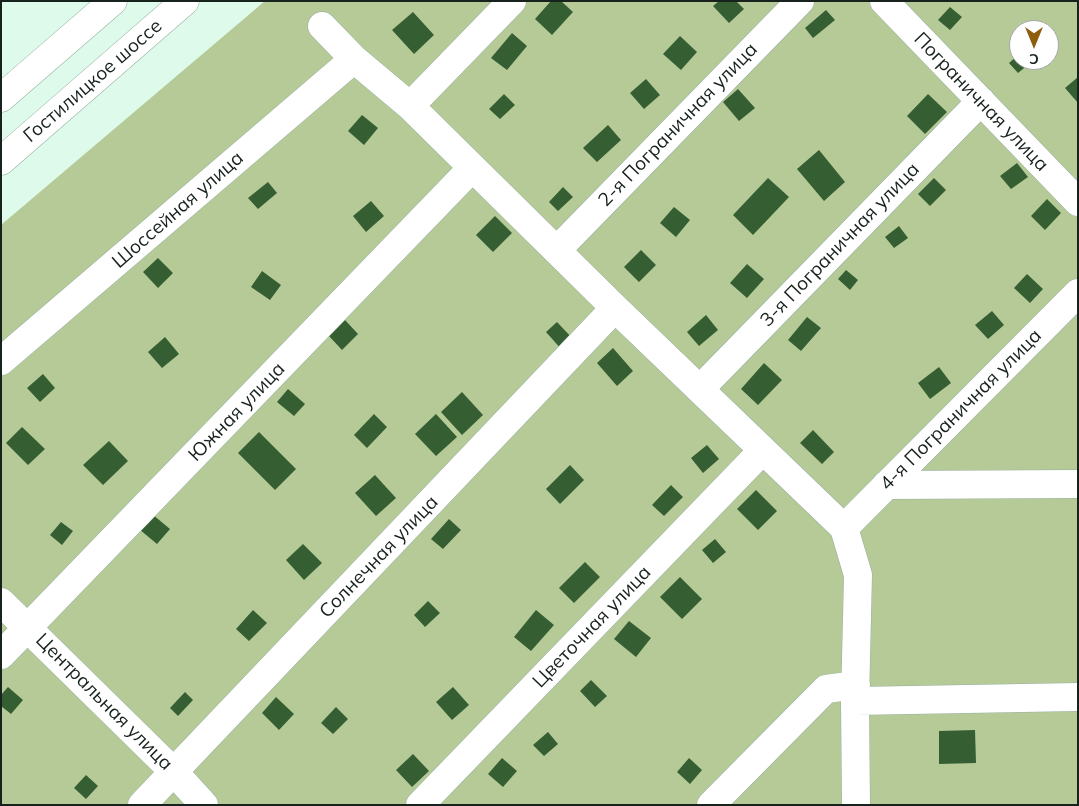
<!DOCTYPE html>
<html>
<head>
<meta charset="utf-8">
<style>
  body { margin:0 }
  #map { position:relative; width:1079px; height:806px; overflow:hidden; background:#ddfaea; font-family:Mulish,sans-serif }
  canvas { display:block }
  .frame { position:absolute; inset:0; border:2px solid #18221d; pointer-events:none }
  .north { position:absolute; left:1009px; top:20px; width:50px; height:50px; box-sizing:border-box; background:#fff; border:1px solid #a3a7a5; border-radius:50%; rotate:180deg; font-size:14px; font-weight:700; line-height:20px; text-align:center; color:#18221d }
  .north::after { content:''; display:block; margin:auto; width:18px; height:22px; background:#905d0e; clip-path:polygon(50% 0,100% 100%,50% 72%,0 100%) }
</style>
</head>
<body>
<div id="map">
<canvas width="1079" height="806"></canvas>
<div class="frame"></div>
<div class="north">С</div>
</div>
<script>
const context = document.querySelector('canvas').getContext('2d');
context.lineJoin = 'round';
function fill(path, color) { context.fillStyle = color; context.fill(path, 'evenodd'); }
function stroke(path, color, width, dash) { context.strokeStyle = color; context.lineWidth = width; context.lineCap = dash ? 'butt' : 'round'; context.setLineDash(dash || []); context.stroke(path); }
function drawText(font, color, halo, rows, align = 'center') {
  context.font = font + ' Mulish,sans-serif'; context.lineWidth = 5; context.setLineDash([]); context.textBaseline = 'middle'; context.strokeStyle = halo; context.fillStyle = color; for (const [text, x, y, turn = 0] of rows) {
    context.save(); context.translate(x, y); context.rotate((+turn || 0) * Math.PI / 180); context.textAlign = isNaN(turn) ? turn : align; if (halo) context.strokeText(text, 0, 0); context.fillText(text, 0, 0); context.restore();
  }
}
fill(new Path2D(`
  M265 1H1078V805H1V225ZM1019 30H1049V60H1019Z`), '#b6ca97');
fill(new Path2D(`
  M551 1H561L573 12 552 35 535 19Z
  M719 1H736L744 9 729 23 713 6Z
  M950 7 962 17 950 30 938 20Z
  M826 10 835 20 813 38 805 28Z
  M413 12 434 35 414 54 392 30Z
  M512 33 527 46 507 70 491 58Z
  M680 36 697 52 681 70 663 54Z
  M1019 54V60H1034L1018 73 1009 63Z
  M1078 77V103L1065 88Z
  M646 79 660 95 644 109 630 93Z
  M738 89 755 108 739 121 723 102Z
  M504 94 515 105 500 119 489 109Z
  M928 94 947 112 925 134 907 116Z
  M362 115 378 128 364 145 348 131Z
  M608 125 621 140 597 162 583 148Z
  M819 150 845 182 824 201 797 169Z
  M1017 163 1028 177 1011 189 1000 176Z
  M768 178 789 197 753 235 733 215Z
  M934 178 946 190 930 206 918 194Z
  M268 182 277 193 258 209 248 198Z
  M563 187 573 197 558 211 549 202Z
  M1047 199 1061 213 1045 230 1031 216Z
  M371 201 384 216 366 232 353 216Z
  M674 207 690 220 676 237 660 223Z
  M495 216 512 233 493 252 476 235Z
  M899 226 908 238 894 248 885 237Z
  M641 250 656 265 639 282 624 267Z
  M158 258 173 273 158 288 143 272Z
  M747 264 764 279 747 298 730 283Z
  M846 270 858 280 850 290 838 279Z
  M262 271 281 285 270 300 251 287Z
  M1027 274 1043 289 1030 303 1014 288Z
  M992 311 1004 325 988 339 975 325Z
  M706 315 718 330 699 346 687 332Z
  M807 317 821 328 801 351 788 340Z
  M345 320 358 334 342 350 329 336Z
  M557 322 573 339 562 350 546 332Z
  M165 337 179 354 162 368 148 352Z
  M613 348 633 371 617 386 597 363Z
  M764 363 782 380 758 405 741 389Z
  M939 367 951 383 930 399 918 383Z
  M43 374 55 388 40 402 27 388Z
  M288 389 305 404 294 416 277 402Z
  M462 392 483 415 462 435 441 412Z
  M374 414 387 427 367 448 354 435Z
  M436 414 457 437 436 456 415 434Z
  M22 427 45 449 28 465 6 443Z
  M813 430 834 452 822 464 800 443Z
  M259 432 296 469 275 490 238 453Z
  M109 441 128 461 103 485 83 465Z
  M707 445 719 459 703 473 691 458Z
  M570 465 584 480 560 504 546 489Z
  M375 475 396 498 376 516 355 493Z
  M671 485 683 497 664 516 652 505Z
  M756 490 777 511 758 530 737 509Z
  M152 514 170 529 157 544 139 529Z
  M449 519 461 530 443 549 431 539Z
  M61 522 73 531 62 545 50 535Z
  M715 539 726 552 713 563 702 550Z
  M303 544 322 563 304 580 286 560Z
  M585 562 600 577 574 603 559 588Z
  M680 577 702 599 682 619 660 597Z
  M428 601 440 613 425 627 414 615Z
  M253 610 267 623 249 641 236 629Z
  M536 610 554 625 531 651 514 637Z
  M629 621 651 638 636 657 614 639Z
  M591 680 607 696 595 707 580 691Z
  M8 687 23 700 11 714 1 706V695Z
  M453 687 469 705 452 720 436 702Z
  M185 692 193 700 178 716 170 708Z
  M276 697 294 714 279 730 262 713Z
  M336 707 348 719 333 734 321 723Z
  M975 730 976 763 939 764V731Z
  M548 732 558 744 544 756 533 745Z
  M413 754 429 771 412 787 396 770Z
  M502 758 517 771 503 787 488 774Z
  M689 758 702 770 690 784 677 772Z
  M86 775 98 786 86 799 74 788Z`), '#355f32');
const minor = new Path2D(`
  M884 1 1078 202
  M322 26 354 59 410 106 615 308 844 528 858 575 855 701 856 805
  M410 106 512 1
  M557 250 800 1
  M1 361 354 59
  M700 389 981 101
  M886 485 1078 484
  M844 528 1078 293
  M1 602 174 772 204 805
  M1 655 472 168
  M855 701 1078 697
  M142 805 615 308
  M420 805 763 450
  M711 805 826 689 856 685`);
const major = new Path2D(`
  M1 98 113 1
  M1 161 185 1`);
stroke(minor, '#95b0a1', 29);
stroke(major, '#95b0a1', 29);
stroke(minor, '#fff', 28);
stroke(major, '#fff', 28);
drawText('19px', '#18221d', '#fff', [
  ["Гостилицкое шоссе",93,81,-41],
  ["Пограничная улица",981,102,46],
  ["2-я Пограничная улица",678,125,-46],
  ["Шоссейная улица",178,210,-41],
  ["3-я Пограничная улица",840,245,-46],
  ["4-я Пограничная улица",961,410,-45],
  ["Южная улица",237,412,-46],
  ["Солнечная улица",379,557,-46],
  ["Цветочная улица",592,627,-46],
  ["Центральная улица",104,702,45]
]);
</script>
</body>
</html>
